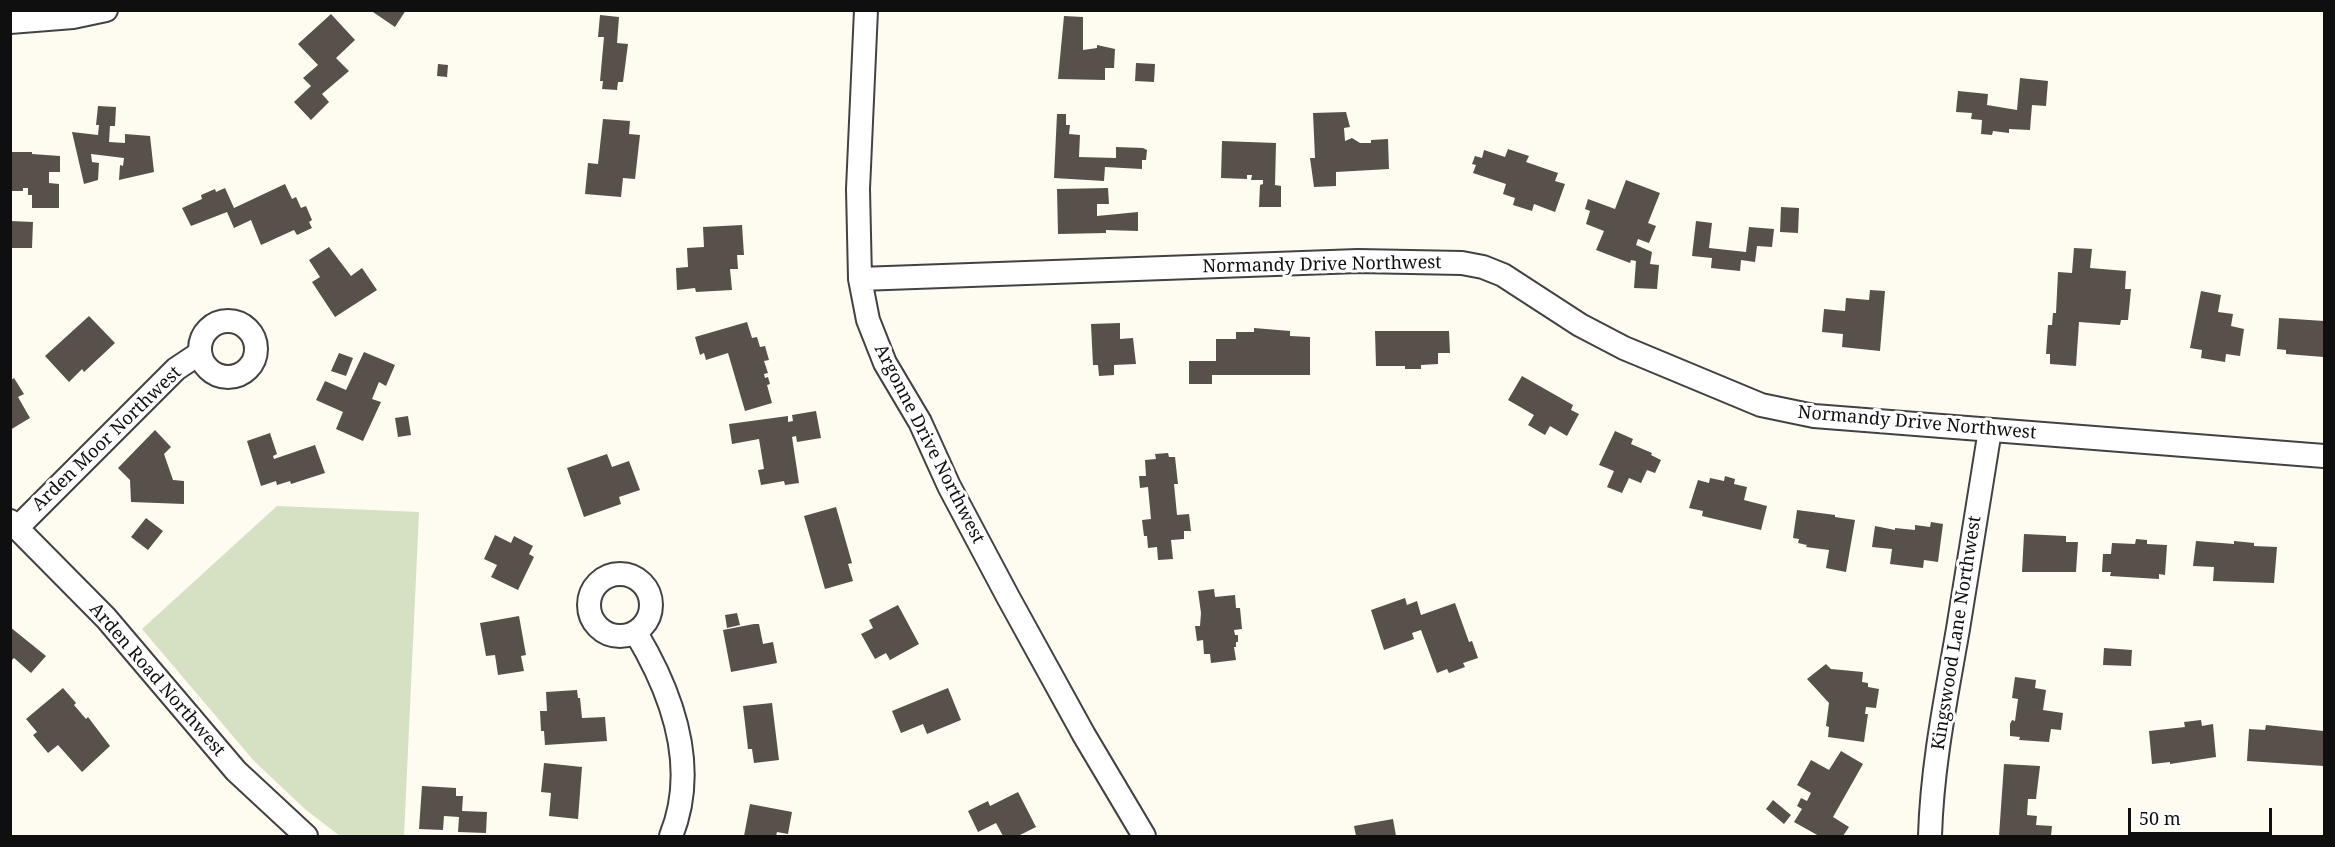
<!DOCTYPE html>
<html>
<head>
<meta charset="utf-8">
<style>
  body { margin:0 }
  #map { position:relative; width:2335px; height:847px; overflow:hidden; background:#fefcf1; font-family:"Noto Serif",serif }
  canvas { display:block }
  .frame { position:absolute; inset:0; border:12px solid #0f0f0f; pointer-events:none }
  .scale { position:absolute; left:2128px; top:808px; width:144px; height:27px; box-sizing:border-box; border:3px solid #0f0f0f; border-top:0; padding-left:8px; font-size:18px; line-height:21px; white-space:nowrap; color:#0f0f0f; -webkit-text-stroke:4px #fff; paint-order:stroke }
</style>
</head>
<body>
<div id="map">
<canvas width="2335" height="847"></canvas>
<div class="frame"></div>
<div class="scale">50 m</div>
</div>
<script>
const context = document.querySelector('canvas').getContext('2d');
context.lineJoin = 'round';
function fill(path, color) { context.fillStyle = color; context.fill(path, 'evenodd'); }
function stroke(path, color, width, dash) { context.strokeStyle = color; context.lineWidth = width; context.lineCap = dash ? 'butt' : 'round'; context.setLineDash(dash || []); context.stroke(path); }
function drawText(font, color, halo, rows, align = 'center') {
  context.font = font + ' "Noto Serif",serif'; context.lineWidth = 6; context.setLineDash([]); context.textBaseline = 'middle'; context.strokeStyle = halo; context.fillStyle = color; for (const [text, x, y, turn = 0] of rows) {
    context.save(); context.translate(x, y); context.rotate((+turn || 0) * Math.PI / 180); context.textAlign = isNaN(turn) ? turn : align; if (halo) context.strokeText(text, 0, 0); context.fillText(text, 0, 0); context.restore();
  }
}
fill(new Path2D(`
  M277 506 419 512 404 836H340L306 810 254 761 142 629Z`), '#d6e0c2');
fill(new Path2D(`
  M370 10H406L395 27Z
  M331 14 355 40 336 58 349 71 322 94 329 102 311 120 294 102 311 86 303 78 318 65 298 44Z
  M600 15 619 17 617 43 628 44 623 82H618L617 90 602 89 603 81H600L604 37H598Z
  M1064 16 1083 17V50L1097 48V45L1115 49 1114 68H1105V80L1058 79Z
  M1136 63 1155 64 1154 82 1135 81Z
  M438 64 448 65 447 77 437 76Z
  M2020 78 2048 81 2046 106 2032 105 2030 130 2009 129V133L1993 131 1992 135 1981 134 1982 120 1971 119 1972 113 1956 112 1958 91 1988 94 1987 105 2017 110Z
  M98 106 116 107 115 126H110L109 142 125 143V134L150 136 154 172 119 180 120 165 123 166 124 158 91 154 92 162 99 163 98 180 84 184 72 132 98 135 99 125H96Z
  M1346 112 1350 127 1344 128 1345 141 1352 138 1360 143H1371V140L1388 139 1389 169 1336 172V186L1314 187 1310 158H1315L1313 113Z
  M1057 114H1066V125H1070L1069 134 1080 135 1079 157 1116 158V147L1143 148 1147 150 1146 160H1142V169L1105 167 1104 181 1054 178Z
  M603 119 630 121 629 134 640 135 635 179 623 178 621 197 585 194 588 163 598 164Z
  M1222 141 1276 143 1275 185 1281 186V207H1259L1260 185 1263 184V180H1251L1252 175H1247V179L1221 178Z
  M1508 149 1529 156 1526 162 1558 173 1555 181 1565 184 1555 212 1534 204 1532 211 1513 205 1515 198 1503 194 1506 184 1473 173 1476 165 1472 164 1475 156 1482 158 1484 150 1505 157Z
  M10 152H32V154L60 156V172H49V183L59 184V208H32V195H28V188H23V191H10Z
  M1626 180 1660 193 1648 223 1656 226 1649 243 1638 239 1636 245 1652 252 1650 264 1659 265 1657 289 1634 288 1636 261 1631 260 1630 263 1596 250 1604 231 1586 224 1590 211 1585 209 1588 199 1615 209Z
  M285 184 292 199 296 197 301 208 306 206 312 220 309 222 312 228 297 235 294 230 261 245 251 220 234 228 227 212 191 226 182 208 202 199 201 195 215 189 216 192 225 188 234 208Z
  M1108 188 1109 204H1097V216L1138 212V231L1106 230V233L1058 234 1057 189Z
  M1781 207 1799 208 1798 233 1780 232Z
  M10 221 33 222 32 248H10Z
  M1696 221 1712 223 1709 248 1746 252 1749 227 1774 229 1772 247 1757 246 1755 262 1741 260 1740 271 1711 268 1712 258 1692 256Z
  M742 225 744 255H737L738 269H730L732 290 696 292 695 288 677 290 676 268 688 267 687 248 704 247 703 227Z
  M329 247 351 276 362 268 377 290 335 317 312 282 320 277 309 260Z
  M2074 248 2092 249 2090 268 2126 271 2125 289H2131L2128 320H2121L2120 325 2079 322 2076 366 2050 364V354H2046L2048 325H2052L2053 313H2056L2058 272 2072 273Z
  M1870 290 1885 291 1880 351 1842 347 1843 334 1822 332 1824 309 1845 311 1846 298 1869 300Z
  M2201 291 2221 295 2218 312 2233 314 2231 326 2244 329 2240 356 2226 354 2225 362 2201 358 2202 350 2190 348Z
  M89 316 115 343 84 372 82 369 69 382 45 356Z
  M2279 318 2324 321V357L2286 354V350L2277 349Z
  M747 322 752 338 757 337 760 347 765 346 769 360 764 361 768 373 764 374 765 378 768 377 770 384 767 385 772 403 745 411 728 353 706 360 704 353 700 355 695 337Z
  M1120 323V339L1133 338 1136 364 1114 365V375L1099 376 1098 365H1093L1091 324Z
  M1254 328 1290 331V336L1310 337V375H1212V384H1189V361H1216V339H1236V332H1254Z
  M1375 331H1449L1450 353H1438V364L1421 365V369H1405V366H1376Z
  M364 352 395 365 386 386 379 382 372 399 381 402 363 441 336 429 343 412 316 400 325 381 346 390Z
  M339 353 353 358 346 376 331 371Z
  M1522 376 1573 405 1571 410 1579 414 1567 436 1550 426 1545 435 1528 425 1534 415 1508 400Z
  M14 378 24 394 18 397 30 418 10 430V381Z
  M816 411 821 438 797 442 796 436 792 437 799 483 785 485 784 481 761 485 758 470 764 469 759 439 732 444 729 424 788 416V422L793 421 792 415Z
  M408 416 411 435 398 437 395 418Z
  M155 430 171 447 164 454 173 480 184 481V504L131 502 130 480 118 468Z
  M1615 431 1633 439 1631 444 1652 453 1651 455 1661 460 1655 473 1647 470 1641 483 1629 478 1622 493 1607 487 1614 471 1599 465Z
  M270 433 277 454 273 456 274 459 315 445 325 473 291 484 290 481 277 485 276 481 261 486 247 441Z
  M1168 453 1169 457H1175L1178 484H1174L1177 515 1189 514 1191 531H1184V539L1171 540 1173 559 1158 560 1157 547 1148 548 1147 536H1144L1142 520 1151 519 1148 487 1140 488 1139 476H1146L1145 460 1156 459 1155 454Z
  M607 454 612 467 629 461 640 490 619 497 621 504 584 517 567 468Z
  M1725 476 1735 479 1734 484 1747 487 1744 500 1767 506 1761 530 1702 516 1703 511 1689 508 1698 480 1709 483 1710 478 1724 481Z
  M836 507 852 563 848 564 853 581 825 589 804 516Z
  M1797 510 1835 515V517L1855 520 1846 572 1826 568 1829 550 1806 547 1807 545 1798 543 1799 539 1793 538Z
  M146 518 163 531 148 550 131 537Z
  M1931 522 1943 524 1938 562 1924 560 1923 568 1890 564 1892 549 1872 547 1875 526 1895 530V528L1915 530V525L1930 527Z
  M2024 534 2066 536V542H2078L2076 572H2022Z
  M495 535 511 543 514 536 533 546 529 554 534 557 518 590 491 577 497 565 484 559Z
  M2136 539 2147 540V544L2167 545 2165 575 2159 574V579L2110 576 2111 572H2102L2103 554H2111L2112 543 2135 544Z
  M2196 541 2234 544V541L2254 543V546L2277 547 2274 583 2213 581 2214 567 2193 566Z
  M1214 589 1215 597 1235 595 1236 608H1240L1242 629 1234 630 1235 635H1238V642H1236V647H1234L1236 660 1211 663 1210 654H1204L1203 640 1197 641 1195 626H1200L1201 613 1198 591Z
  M1405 598 1407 605 1417 601 1421 615 1455 603 1469 642 1472 641 1478 658 1463 663 1465 667 1449 673 1447 669 1437 673 1421 630 1412 633 1414 639 1384 650 1371 610Z
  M898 605 919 644 890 660 886 653 875 659 861 634 873 628 869 620Z
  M737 613 740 625 727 628 725 615Z
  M519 616 526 655 521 656 524 671 498 675 495 655 486 656 480 623Z
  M754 624H759L763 644 773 642 777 663 731 672 723 630Z
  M10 627 46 656 31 673 14 658 10 662Z
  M2104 648 2132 650 2131 666 2103 665Z
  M1826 664 1831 669 1863 672 1862 682 1868 683V687L1879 689 1876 708 1866 707 1865 714H1868L1864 742 1828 737 1829 727 1826 726 1829 703 1807 679Z
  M2015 677 2036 680 2035 688 2046 690 2043 710 2063 713 2061 730 2051 729 2049 742 2019 740 2020 737 2010 736V724L2012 720 2015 721 2018 699 2012 698Z
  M63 688 76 703 74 705 86 719 88 717 110 746 82 772 58 745 48 753 33 735 37 732 26 719Z
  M948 688 961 720 927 734 923 724 901 733 892 711Z
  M577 690 578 698H580L582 718 605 717 607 741 545 745 544 731H541L540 711H547L546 692Z
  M772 703 779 760 754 763 752 749H748L743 706Z
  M2201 720 2202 726 2213 724 2216 757 2170 764V762L2152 764 2149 731 2185 727 2184 722Z
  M2266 725 2324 731V766L2247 761 2249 729 2265 730Z
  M1841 751 1863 764 1833 817 1849 827 1843 836H1819L1794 822 1802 809 1797 806 1801 798 1807 801 1811 793 1797 785 1811 760 1829 770Z
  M544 763 582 767 578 819 549 816 551 793 541 792Z
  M2004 764 2040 766 2036 799H2028L2027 815 2037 816 2036 825 2052 826 2051 836H1999Z
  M422 786 456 788V796H463L462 811 487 812 486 833 458 832 459 817 444 816 443 830 419 829Z
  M1018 792 1036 827 1018 836H1003L996 823 978 832 968 811 988 801 990 806Z
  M1773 800 1791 815 1784 824 1766 809Z
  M750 804 792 812 788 834 777 832 776 836H744Z
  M1393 819 1396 836H1356L1354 826Z`), '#57504b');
const street = new Path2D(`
  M866 10 858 189 860 279 868 320 885 363 920 422 949 486 1008 597 1084 735 1144 836
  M10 22 73 17 106 10
  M860 279 1358 261 1462 263 1483 267 1503 275 1580 325 1624 348 1761 405 1814 416 2324 456
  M200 349a28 28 0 1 1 56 0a28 28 0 1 1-56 0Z
  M10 521 106 618 236 771 306 836
  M18 527 176 369 200 353
  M589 605a31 31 0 1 1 62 0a31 31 0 1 1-62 0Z
  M636 633C672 693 699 767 671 836
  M1930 836C1932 766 1946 698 1958 629 1969 563 1979 496 1990 430`);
stroke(street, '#424242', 26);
stroke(street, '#fff', 22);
drawText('18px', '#0f0f0f', '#fff', [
  ["Normandy Drive Northwest",1322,265,-1],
  ["Normandy Drive Northwest",1917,423,5],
  ["Arden Moor Northwest",107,439,-44],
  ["Argonne Drive Northwest",929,444,63],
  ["Kingswood Lane Northwest",1957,633,-81],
  ["Arden Road Northwest",157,680,49]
]);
</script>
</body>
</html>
